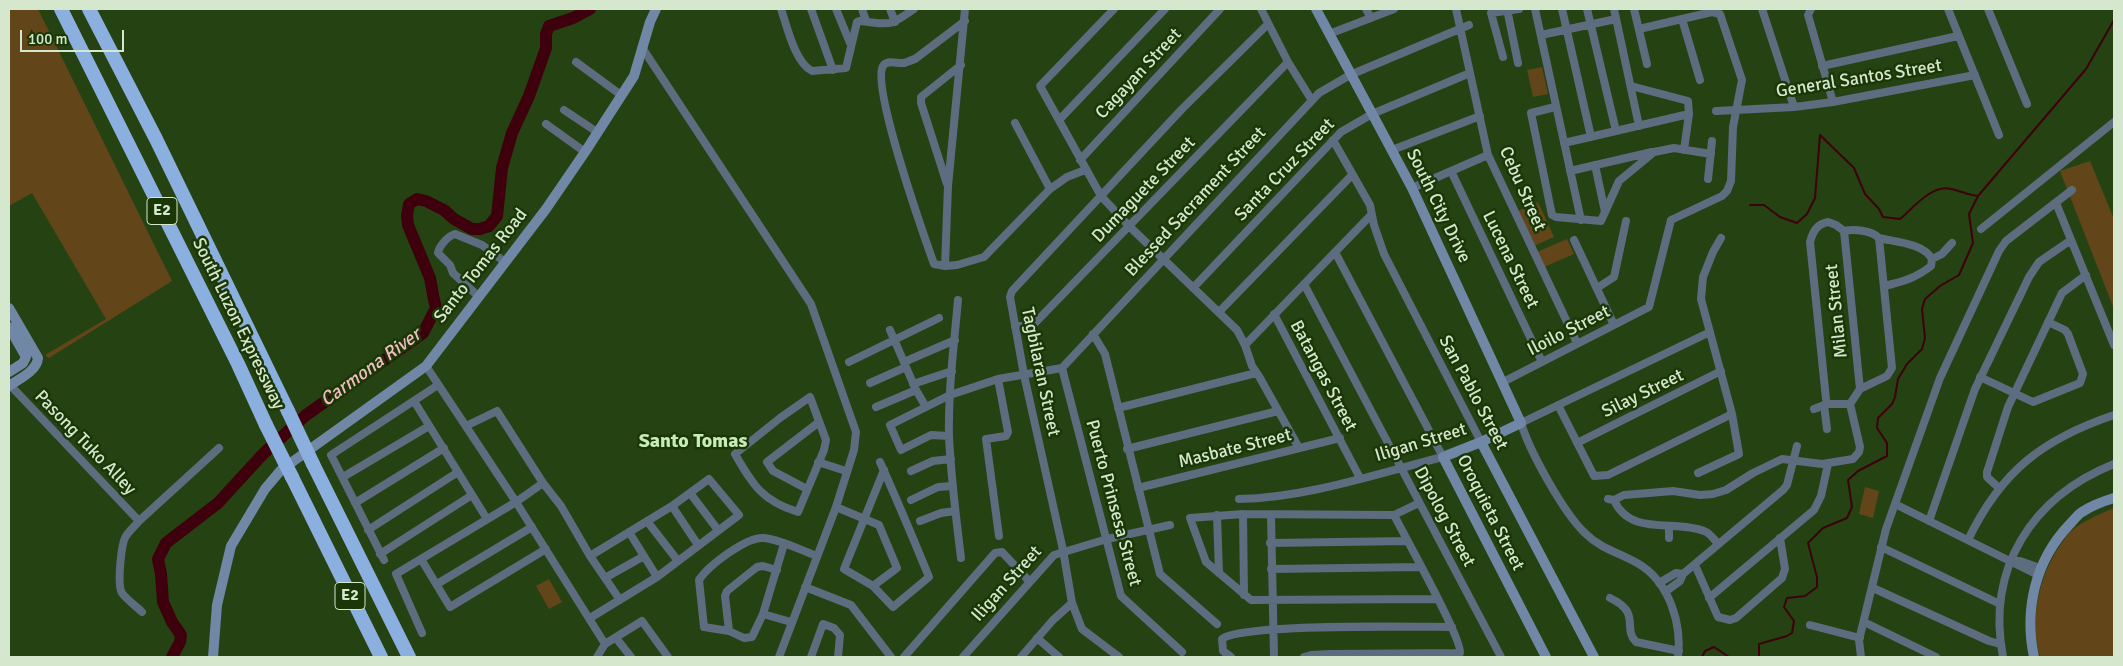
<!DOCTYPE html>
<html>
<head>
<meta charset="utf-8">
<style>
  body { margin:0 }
  #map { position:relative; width:2123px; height:666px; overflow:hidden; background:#254213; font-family:Signika,sans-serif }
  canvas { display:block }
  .frame { position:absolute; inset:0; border:10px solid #d5e7cc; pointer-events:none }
  .scale { position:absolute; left:20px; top:30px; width:104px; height:22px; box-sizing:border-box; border:2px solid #d5e7cc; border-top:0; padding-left:6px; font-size:15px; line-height:18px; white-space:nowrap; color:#d5e7cc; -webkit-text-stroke:4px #1b3707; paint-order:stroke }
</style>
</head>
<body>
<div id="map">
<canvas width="2123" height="666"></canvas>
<div class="frame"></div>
<div class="scale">100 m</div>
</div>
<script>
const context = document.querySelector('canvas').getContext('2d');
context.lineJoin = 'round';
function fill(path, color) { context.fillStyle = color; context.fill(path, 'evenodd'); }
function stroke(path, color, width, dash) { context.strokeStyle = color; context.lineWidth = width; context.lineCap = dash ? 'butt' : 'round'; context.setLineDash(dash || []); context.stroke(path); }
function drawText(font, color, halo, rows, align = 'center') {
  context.font = font + ' Signika,sans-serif'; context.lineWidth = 5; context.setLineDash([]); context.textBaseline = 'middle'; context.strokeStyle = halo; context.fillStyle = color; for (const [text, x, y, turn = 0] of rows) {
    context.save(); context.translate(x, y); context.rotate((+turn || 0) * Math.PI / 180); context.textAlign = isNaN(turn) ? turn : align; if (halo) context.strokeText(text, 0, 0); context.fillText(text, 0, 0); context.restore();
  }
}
fill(new Path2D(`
  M9 9H38L172 281 49 358 45 355 106 319 32 193 9 206Z
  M1542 67 1548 94 1533 97 1527 70Z
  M2090 161 2114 219V309L2060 171Z
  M1538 202 1554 237 1534 246 1518 211Z
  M1567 239 1574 254 1544 267 1537 252Z
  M1865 487 1879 491 1873 518 1859 514Z
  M2114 508V657H2040C2030 620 2038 579 2059 547 2063 542 2066 536 2070 532 2082 521 2100 514 2114 508Z
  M549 579 562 602 549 609 536 586Z`), '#624619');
stroke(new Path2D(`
  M1750 205H1764L1780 217 1797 223 1807 214 1815 198 1820 135 1854 168 1865 194 1879 209 1883 217 1900 219C1913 208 1932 184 1951 189 1961 191 1968 195 1978 196
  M1702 657 1705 651 1714 647 1729 657
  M1759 657V644L1787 636 1792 633 1794 621 1784 607 1787 598 1805 596 1817 587V577L1808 543 1823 528 1847 518 1852 507 1848 480 1858 471 1887 456V443L1877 428 1878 418 1892 404 1895 397 1898 379 1907 364 1922 349 1925 338 1922 309 1925 299 1940 286 1959 275 1973 243 1969 214 1978 196 2086 69 2114 20`), '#3e000d', 2);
stroke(new Path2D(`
  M172 657 180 642 181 635 172 622 163 602 161 574 158 559 166 543 218 503 263 454 306 415 423 333 436 308 434 300 430 278 408 225 407 216 409 204 417 199 426 201 444 210 454 219 472 229H480L489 226 497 216 502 168 512 133 529 96 546 48V34L549 26 573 18 590 9`), '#3e000d', 12);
stroke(new Path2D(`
  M781 9C787 26 795 63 812 71L846 68 857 22 859 21C891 24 887 28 914 9
  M811 9 833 70
  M836 9 850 43
  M862 9 866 21
  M890 9 895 22
  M1114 9 1040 86 1101 196 1129 226 1237 330 1245 345 1252 366 1260 378 1299 448
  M1261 9 1288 62 1311 99
  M1366 9 1371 18
  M1456 9 1488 155 1577 343
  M1507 9 1518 63
  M1535 9 1581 220
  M1562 9 1591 137
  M1587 9 1616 131
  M1614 9 1639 126
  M1634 9 1647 64
  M1762 9 1794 107
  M1811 9 1808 15 1833 102
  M1948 9 1999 135
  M1988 9 2027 104
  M1682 19 1700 80
  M965 21 915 59C911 60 908 62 904 63 897 64 888 59 883 66 871 86 924 236 934 264L945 266 957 265 984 257 1050 189 1067 177 1085 170
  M1329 34 1394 9
  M1541 35 1616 19
  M643 49 811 304 856 432 854 450 836 507 779 657
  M1503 57 1491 13 1519 9
  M576 62 621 95
  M1822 66 1958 36
  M1631 86 1688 101 1689 114 1684 150
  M1555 107 1531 113 1552 215 1556 217 1601 221 1619 181 1654 152 1674 148 1711 154
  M564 110 597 132
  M1716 111 1794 107 1833 102 1975 75
  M1060 119 1165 9
  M1015 123 1050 189
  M546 124 585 152
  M1333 140 1370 205 1374 225 1384 254 1481 442
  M1564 143 1689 114
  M1392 150 1480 116
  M1080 160 1220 9
  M1595 165 1605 212
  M1451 171 1542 362
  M1570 171 1652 152
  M1708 179 1712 141
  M947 184 921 103V97L961 65
  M1412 188 1488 155
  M2056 203 2114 345
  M1828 222 1836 225 1844 231C1854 229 1871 230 1879 238L1892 368 1887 376 1860 389 1850 404H1827L1826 399 1810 242C1813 231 1817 224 1828 222Z
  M1981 229 2114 122
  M1844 231 1860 389
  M1879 238C1895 242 1923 243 1932 259L1931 266C1916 278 1902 282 1884 286
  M1574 240 1614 325
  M1932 259 1942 254 1952 243
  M945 266 948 186 965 9
  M1304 284 1501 657
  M1193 288 1341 132 1372 114 1470 73
  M1597 288 1614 277 1626 221
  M478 296 453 273 450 265 438 253C439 246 448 236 455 234L482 245 505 262
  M958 300C954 345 948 391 949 437 951 477 956 518 961 558
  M1219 312 1352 175
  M1274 314 1360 478
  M1015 327 1034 324 1288 62
  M890 330 916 390 926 407
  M1093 334 1105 354 1160 574 1217 624
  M1245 345 1371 215
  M849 362 939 318
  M904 362 955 340
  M426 366 516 502 605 644
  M1062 368 1121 596 1182 652
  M1980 377 2033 402 2080 383 2083 374 2068 334 2065 330 2048 322
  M998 379 1008 432 1006 436 986 439 999 536
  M1503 382 1649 307 1671 220 1722 196 1727 191 1731 181 1733 127 1742 80 1720 14 1712 12 1639 29
  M870 383 906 367
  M913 384 952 371
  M10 385 139 521 219 448
  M810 397 826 440 824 450 798 512C762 501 753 485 735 454L780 418Z
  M414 401 487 519
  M1558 405 1594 476 1608 475 1732 414
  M1824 405 1827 429
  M876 407 916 390
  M1118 408 1256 373
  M1814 409 1827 404
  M466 426 497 411 543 483
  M949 436 931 435 901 450 890 425 950 395 998 379 1062 368 1319 93 1350 75 1469 25
  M1577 443 1721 371
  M1127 449 1278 411
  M818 462 846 471
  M880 462C897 500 913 538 929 577L893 607 873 586 844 569 884 470
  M911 471 933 461 951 459
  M1698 473 1739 454 1732 414 1701 299 1703 277 1713 252 1721 238
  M343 477 429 426
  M1138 488 1340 438
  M1999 488 1987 477V472L2008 407 2062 293 2086 275
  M807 489 773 471 767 462 819 422
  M690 493 718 530
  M1239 499C1306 498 1379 473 1443 457L1335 252
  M1608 499 1614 500 1624 495 1673 491 1700 495 1713 494 1726 490 1753 473 1782 459 1822 464 1853 459 1859 452 1860 447 1850 404
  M911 500 938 487 952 486
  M1614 500C1630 537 1675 519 1704 531 1710 533 1714 539 1718 544
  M355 503 444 448
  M1419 503 1394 515 1243 514 1190 518 1206 562 1251 600 1438 599
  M1895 504 2038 575
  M672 506 698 545
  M836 507 879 525 897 568 873 586
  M1243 514 1244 595
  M1217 515 1219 573
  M1271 515 1274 657
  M139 521C135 526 130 530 126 536 121 544 117 585 122 593 127 600 136 606 142 612
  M647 521 678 561
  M920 521 941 513 955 511
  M1929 521 1975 389 2029 277 2039 262 2071 240
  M1669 527V538
  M368 530 458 472
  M629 532 657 577
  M1968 540C2001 471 2043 439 2114 415
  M1270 543 1407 541
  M784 544 763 614 752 637 744 638 729 631 704 627 699 580C708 566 747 536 764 538 782 540 800 550 817 556
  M1881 547 2000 604
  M380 554 472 495
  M421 559 450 607 546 549
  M384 560 331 455 438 385
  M2014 561H2020L2040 568
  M1695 565 1718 617 1730 620 1736 618 1782 578 1785 569 1780 538
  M1271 569 1421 567
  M605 578 644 556
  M1659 583 1676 573 1683 574
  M437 584 532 527
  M805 587 851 605 891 657
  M1873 588 1989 641 2000 644
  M1665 592 1680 581 1683 574 1783 490 1787 485 1797 446
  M1610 598C1642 613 1622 628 1636 642L1679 651
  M1709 598 1814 510 1821 496 1828 464
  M763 614 791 622
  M590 618 657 577 739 515 709 479 672 506 590 556
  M1864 622 1936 657
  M1810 625 1860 638
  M729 631 725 596 727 591 757 567 763 566 777 570
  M422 633 396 574 516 502 543 483 561 506 590 556 620 600
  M616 638 631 657
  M1037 638 1059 657
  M597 657 605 644 642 621 668 657
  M811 657 823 624 834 628 840 635 838 657
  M904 657 995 553 1002 552 1029 581
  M963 657 1054 555 1107 539 1170 525
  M1021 657 1053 620 1072 603
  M1119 657 1082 629 1072 603 1063 550 1024 375 1010 297 1012 291 1182 109 1268 24
  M1231 657 1223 651 1222 639C1241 623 1417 627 1452 627
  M1304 657 1311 655 1331 654 1460 653C1463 640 1404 535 1394 515
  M1678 657C1682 625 1670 585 1642 566 1624 554 1602 550 1586 534 1564 514 1530 452 1521 423L1710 332
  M1861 657 1859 640 1886 529 1940 378 1999 251 2006 241 2072 190
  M2003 657C1986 568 2032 497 2114 464`), '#5d6c7f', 8);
stroke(new Path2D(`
  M1316 9 1412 188 1521 423 1481 442 1443 457 1546 657
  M9 308 38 358C37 371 19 379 9 386
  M9 327 26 357 23 363 9 372
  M1481 442 1594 657
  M213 657 217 605 231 546 265 489 281 470 426 366 546 209 585 152 634 76 650 22 656 9
  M2034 657C2024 610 2035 561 2069 525 2073 521 2077 515 2082 512 2091 506 2104 501 2114 498`), '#7087a6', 10);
stroke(new Path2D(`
  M61 9 238 364 266 425
  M89 9 156 139 288 411
  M313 464 409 657
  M292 477 381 657`), '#8bafdf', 14);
stroke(new Path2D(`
  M288 411 313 464
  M266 425 292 477`), '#8bafdf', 14);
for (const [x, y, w] of [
  [162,211,30],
  [350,596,30]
]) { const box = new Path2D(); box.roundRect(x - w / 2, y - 13.5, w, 27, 4); context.fillStyle = '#1b3707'; context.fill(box); stroke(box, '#d5e7cc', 1); }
drawText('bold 16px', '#d5e7cc', null, [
  ["E2",162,211],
  ["E2",350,596]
]);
drawText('18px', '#d5e7cc', '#1b3707', [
  ["Cagayan Street",1139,74,-47],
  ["General Santos Street",1859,79,-9],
  ["Santa Cruz Street",1285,170,-46],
  ["Cebu Street",1522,189,66],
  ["Dumaguete Street",1144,190,-46],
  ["Blessed Sacrament Street",1196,202,-47],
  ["South City Drive",1438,206,64],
  ["Lucena Street",1510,260,64],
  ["Santo Tomas Road",481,266,-52],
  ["Milan Street",1837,311,-96],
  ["South Luzon Expressway",238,324,64],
  ["Iloilo Street",1569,331,-27],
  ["Tagbilaran Street",1040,372,78],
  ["Batangas Street",1323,376,62],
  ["San Pablo Street",1473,393,62],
  ["Silay Street",1643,394,-26],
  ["Pasong Tuko Alley",85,443,46],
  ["Iligan Street",1421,443,-17],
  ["Masbate Street",1235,449,-14],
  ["Puerto Prinsesa Street",1113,503,75],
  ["Oroquieta Street",1490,513,63],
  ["Dipolog Street",1444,517,62],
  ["Iligan Street",1007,584,-48]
]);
drawText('italic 19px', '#f1bdc0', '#1b3707', [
  ["Carmona River",371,368,-36]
]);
drawText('bold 20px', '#c8ecb6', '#1b3707', [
  ["Santo Tomas",693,442]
]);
</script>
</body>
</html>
